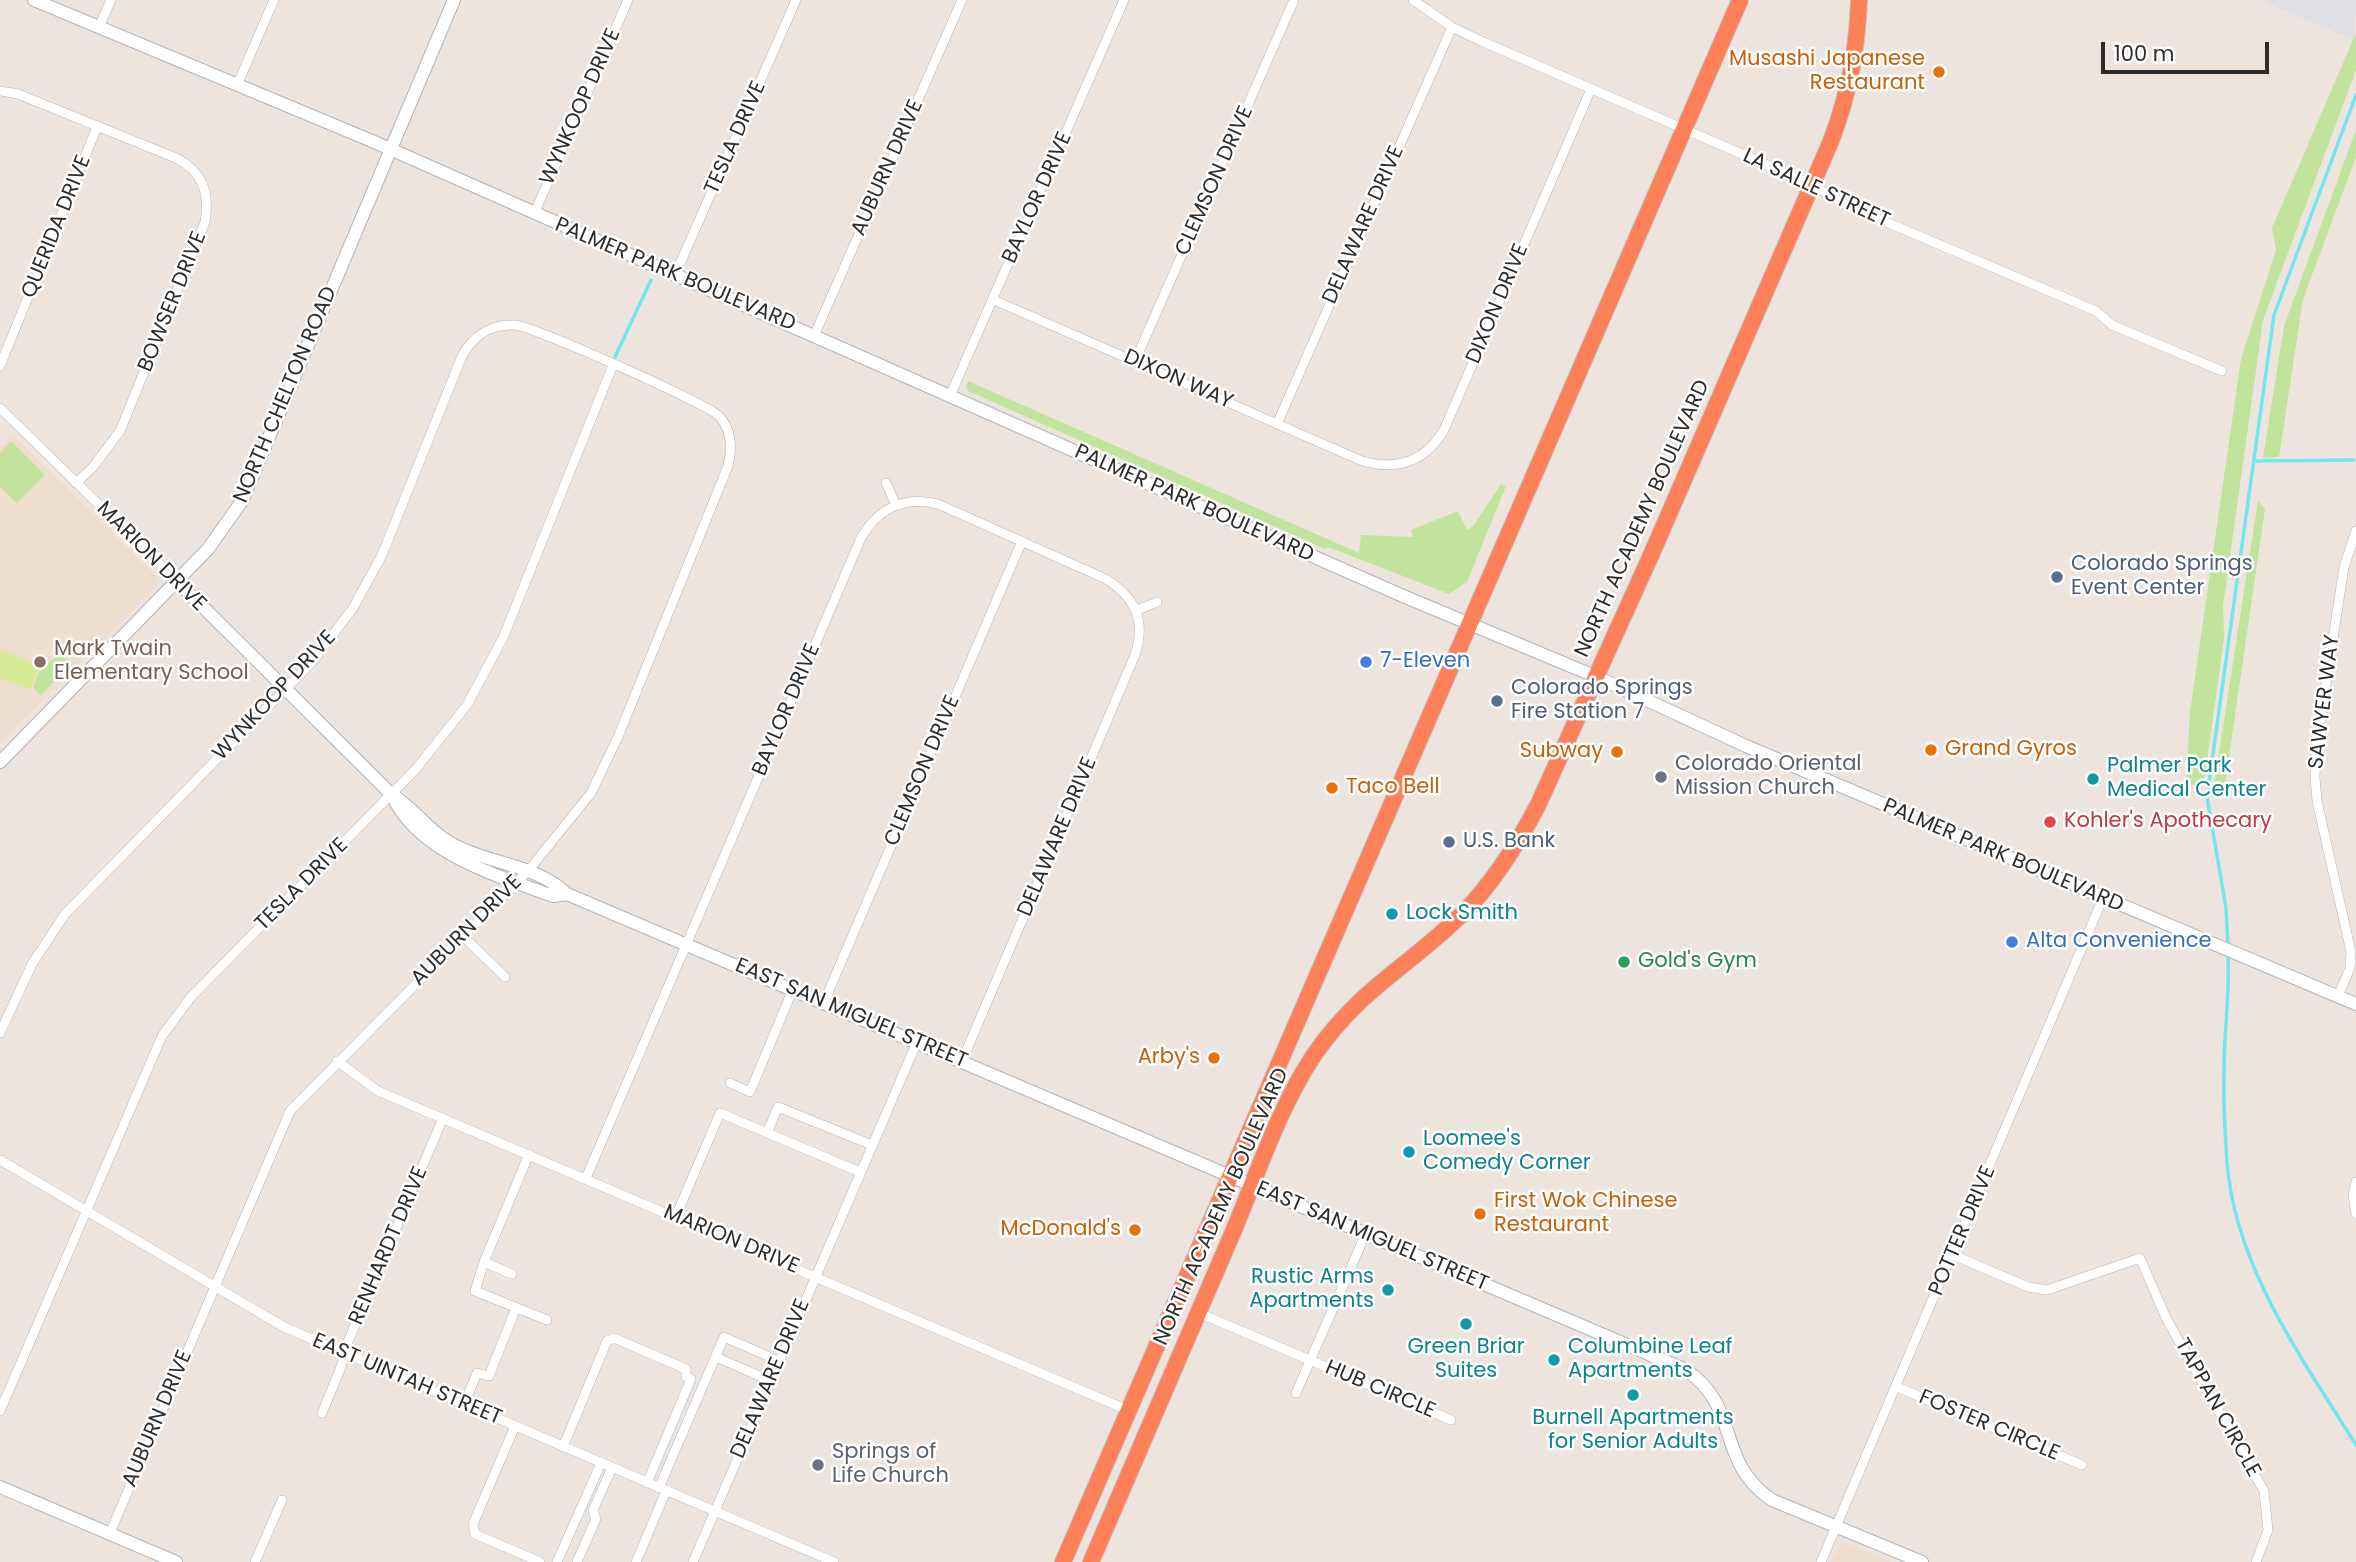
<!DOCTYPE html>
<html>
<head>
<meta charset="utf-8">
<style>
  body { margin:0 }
  #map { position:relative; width:2356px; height:1562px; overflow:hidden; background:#ede4de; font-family:Poppins,sans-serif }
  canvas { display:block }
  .scale { position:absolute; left:2101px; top:42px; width:168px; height:32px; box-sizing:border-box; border:4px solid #2c2c2c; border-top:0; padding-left:9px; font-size:21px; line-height:24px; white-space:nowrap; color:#2c2c2c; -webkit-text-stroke:5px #fff; paint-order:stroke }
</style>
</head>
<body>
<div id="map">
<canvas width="2356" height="1562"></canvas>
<div class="scale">100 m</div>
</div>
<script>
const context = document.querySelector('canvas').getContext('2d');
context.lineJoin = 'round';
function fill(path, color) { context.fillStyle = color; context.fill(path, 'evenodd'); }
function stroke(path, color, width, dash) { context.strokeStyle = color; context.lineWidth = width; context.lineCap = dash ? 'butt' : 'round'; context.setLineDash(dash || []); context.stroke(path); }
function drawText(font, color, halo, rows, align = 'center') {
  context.font = font + ' Poppins,sans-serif'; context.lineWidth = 5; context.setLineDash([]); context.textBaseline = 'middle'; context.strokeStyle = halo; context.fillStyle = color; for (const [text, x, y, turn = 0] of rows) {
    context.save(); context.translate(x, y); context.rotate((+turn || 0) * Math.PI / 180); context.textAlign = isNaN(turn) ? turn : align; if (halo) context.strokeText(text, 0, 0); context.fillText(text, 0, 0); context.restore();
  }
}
fill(new Path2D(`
  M2266 0H2356L2354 40 2265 2Z`), '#dfdfe6');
fill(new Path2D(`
  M13 435 162 581 0 743V448Z
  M1842 1543H1847L1891 1562H1831Z`), '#efdece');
fill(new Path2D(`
  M2356 33V70L2263 320 2223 606 2224 639 2204 782 2186 787 2190 712 2241 359 2276 250 2272 228Z
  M2356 130V157L2303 299 2279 457 2263 458 2284 326Z
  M968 381 1359 553 1361 535 1413 537 1411 530 1458 511 1467 530 1474 525 1501 484 1506 486 1467 582 1449 594 1328 547 1325 549 968 391 966 385Z
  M11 441 45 475 17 503 0 487V453Z
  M2258 501 2265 509 2225 784 2214 785Z
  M59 653 71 664 40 696 33 687 39 672Z`), '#c2e39b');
fill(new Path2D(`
  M1 650 40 666 30 690 0 678Z`), '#d8eb97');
stroke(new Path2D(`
  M615 357 651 280
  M2254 461 2354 460
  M2228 946 2226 908 2207 797 2274 315 2356 95
  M2228 954C2230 995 2224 1031 2224 1071 2223 1101 2225 1132 2227 1162 2235 1267 2302 1358 2356 1445`), '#72e6ee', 3.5);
const street = new Path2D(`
  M1413 0 1452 27 1481 41 1811 184 1846 205 2096 311 2112 325 2222 371
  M99 27 111 0
  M238 83 274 0
  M0 91 18 94 176 158C203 172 210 193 205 222L120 431 93 467 76 483
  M534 214 628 0
  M675 275 796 0
  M994 300 1362 461C1397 471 1425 462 1444 430L1591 89
  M814 336 962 0
  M1135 361 1294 0
  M0 366 97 127
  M950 396 1124 0
  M0 408 178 582
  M1277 424 1452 27
  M886 483 896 505
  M1137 610 1157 602
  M462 935 505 977
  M2338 996 2350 968 2351 952 2317 801 2315 778 2316 749 2344 567 2356 531
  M824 1002 1022 541
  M0 1033 32 964 65 914 312 662 353 608 382 555 462 356C473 336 491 324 514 325 531 325 708 404 719 416 732 430 732 449 728 466L618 737 591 793 528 871 290 1111 110 1533
  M337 1061 378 1091 1130 1411
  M730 1083 750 1092 793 989
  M767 1133 778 1107 872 1145
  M0 1160 284 1327 834 1562
  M586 1178 861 538C878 508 904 496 938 504L1106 579C1136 598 1146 621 1135 655L962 1061
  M2356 1182 2353 1195 2356 1214
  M676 1216 720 1113 860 1172
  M1953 1255 2028 1287 2047 1290 2140 1258 2167 1320 2264 1491 2268 1530 2256 1562
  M484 1262 475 1291 547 1320
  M512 1274 484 1262 529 1154
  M1199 1313 1451 1420
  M716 1357 771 1381
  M1897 1387 2082 1465
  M1296 1393 1366 1233
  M464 1404 477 1373 489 1376 516 1308
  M0 1411 162 1036 191 997 415 770 467 705 503 638 613 365
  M322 1413 341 1367 347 1344 443 1118
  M515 1426 473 1524 475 1534 540 1562
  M563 1447 607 1341 614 1338 686 1369V1377L691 1379 647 1483
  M659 1488 724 1337 779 1361
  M255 1562 282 1500
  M557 1562 601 1463
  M577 1562 596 1519 593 1510 612 1468
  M636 1562 666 1491
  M693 1562 917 1042
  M1821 1562 2103 898`);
const secondary = new Path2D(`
  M34 0 372 141 1403 596 1597 677 1746 746 2356 1004
  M178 582 391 794C414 808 430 833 454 845 490 864 537 865 567 894L1686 1370C1742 1408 1714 1460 1772 1500L1922 1562
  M0 762 208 549 242 501 454 0
  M392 795C419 854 496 875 553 896L567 894
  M0 1487 176 1562`);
const highway = new Path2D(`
  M1063 1562 1740 0
  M1091 1562C1138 1452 1186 1342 1233 1232 1258 1173 1278 1109 1314 1055 1358 990 1411 965 1463 913 1494 882 1517 845 1538 805L1652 553 1831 141C1849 93 1857 51 1859 0`);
stroke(street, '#aeb4bc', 10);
stroke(secondary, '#aeb4bc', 14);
stroke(highway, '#c4c4c4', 18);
stroke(street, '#fff', 9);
stroke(secondary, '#fff', 12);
stroke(highway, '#fd8059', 16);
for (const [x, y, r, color] of [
  [1939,72,7,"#e8710a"],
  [2057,577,7,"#5c6f8a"],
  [40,662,7,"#8d6e63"],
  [1366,662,7,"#3f7fe0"],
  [1497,701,7,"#5c6f8a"],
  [1931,750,7,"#e8710a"],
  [1617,752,7,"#e8710a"],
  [1661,777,7,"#6b7280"],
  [2093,779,7,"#0f9aa8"],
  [1332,788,7,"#e8710a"],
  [2050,822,7,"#e0444e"],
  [1449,842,7,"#5c6f8a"],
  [1392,914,7,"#0f9aa8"],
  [2012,942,7,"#3f7fe0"],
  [1624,962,7,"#2e9e5b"],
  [1214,1058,7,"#e8710a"],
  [1409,1152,7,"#0f9aa8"],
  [1480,1214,7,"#e8710a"],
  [1135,1230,7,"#e8710a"],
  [1388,1290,7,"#0f9aa8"],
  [1466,1324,7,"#0f9aa8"],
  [1554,1360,7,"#0f9aa8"],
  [1633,1395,7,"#0f9aa8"],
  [818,1465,7,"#6b7280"]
]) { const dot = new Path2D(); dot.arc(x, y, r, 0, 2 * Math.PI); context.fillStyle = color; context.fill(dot); stroke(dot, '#fff', 2.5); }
drawText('21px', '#c56008', '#fff', [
  ["Musashi Japanese",1925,60],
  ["Restaurant",1925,84],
  ["Grand Gyros",1945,750,"left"],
  ["Subway",1603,752],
  ["Taco Bell",1346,788,"left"],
  ["Arby's",1200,1058],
  ["First Wok Chinese",1494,1202,"left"],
  ["Restaurant",1494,1226,"left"],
  ["McDonald's",1121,1230]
], 'right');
drawText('21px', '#2c2c2c', '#fff', [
  ["WYNKOOP DRIVE",581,107,-66],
  ["TESLA DRIVE",736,138,-66],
  ["AUBURN DRIVE",888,168,-66],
  ["CLEMSON DRIVE",1215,181,-66],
  ["LA SALLE STREET",1816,189,25],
  ["BAYLOR DRIVE",1038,198,-66],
  ["DELAWARE DRIVE",1364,225,-66],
  ["QUERIDA DRIVE",57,227,-68],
  ["PALMER PARK BOULEVARD",675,275,23],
  ["BOWSER DRIVE",173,302,-68],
  ["DIXON DRIVE",1498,304,-67],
  ["DIXON WAY",1178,380,24],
  ["NORTH CHELTON ROAD",286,395,-67],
  ["PALMER PARK BOULEVARD",1194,504,24],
  ["NORTH ACADEMY BOULEVARD",1643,519,-66],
  ["MARION DRIVE",151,557,45],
  ["WYNKOOP DRIVE",275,696,-47],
  ["SAWYER WAY",2325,702,-83],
  ["BAYLOR DRIVE",787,710,-67],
  ["CLEMSON DRIVE",923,771,-67],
  ["DELAWARE DRIVE",1058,837,-67],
  ["PALMER PARK BOULEVARD",2003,856,23],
  ["TESLA DRIVE",302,885,-45],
  ["AUBURN DRIVE",467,931,-45],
  ["EAST SAN MIGUEL STREET",851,1014,23],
  ["NORTH ACADEMY BOULEVARD",1222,1207,-66],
  ["POTTER DRIVE",1963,1231,-67],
  ["EAST SAN MIGUEL STREET",1372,1237,23],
  ["MARION DRIVE",731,1240,23],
  ["RENHARDT DRIVE",389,1246,-67],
  ["DELAWARE DRIVE",771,1379,-67],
  ["EAST UINTAH STREET",407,1380,23],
  ["HUB CIRCLE",1380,1390,23],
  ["TAPPAN CIRCLE",2217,1408,61],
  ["AUBURN DRIVE",158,1419,-67],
  ["FOSTER CIRCLE",1989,1426,23]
]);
drawText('21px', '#4e5e75', '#fff', [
  ["Colorado Springs",2071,565],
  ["Event Center",2071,589],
  ["Colorado Springs",1511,689],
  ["Fire Station 7",1511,713],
  ["U.S. Bank",1463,842]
], 'left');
drawText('21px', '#785e54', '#fff', [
  ["Mark Twain",54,650],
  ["Elementary School",54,674]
], 'left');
drawText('21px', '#366cbe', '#fff', [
  ["7-Eleven",1380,662],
  ["Alta Convenience",2026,942]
], 'left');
drawText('21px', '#5b616d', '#fff', [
  ["Colorado Oriental",1675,765],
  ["Mission Church",1675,789],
  ["Springs of",832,1453],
  ["Life Church",832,1477]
], 'left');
drawText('21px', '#0d838f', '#fff', [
  ["Palmer Park",2107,767],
  ["Medical Center",2107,791],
  ["Lock Smith",1406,914],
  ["Loomee's",1423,1140],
  ["Comedy Corner",1423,1164],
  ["Rustic Arms",1374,1278,"right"],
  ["Apartments",1374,1302,"right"],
  ["Green Briar",1466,1348,"center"],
  ["Suites",1466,1372,"center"],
  ["Columbine Leaf",1568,1348],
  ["Apartments",1568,1372],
  ["Burnell Apartments",1633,1419,"center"],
  ["for Senior Adults",1633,1443,"center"]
], 'left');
drawText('21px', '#be3a42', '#fff', [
  ["Kohler's Apothecary",2064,822]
], 'left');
drawText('21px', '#27864d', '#fff', [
  ["Gold's Gym",1638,962]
], 'left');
</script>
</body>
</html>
